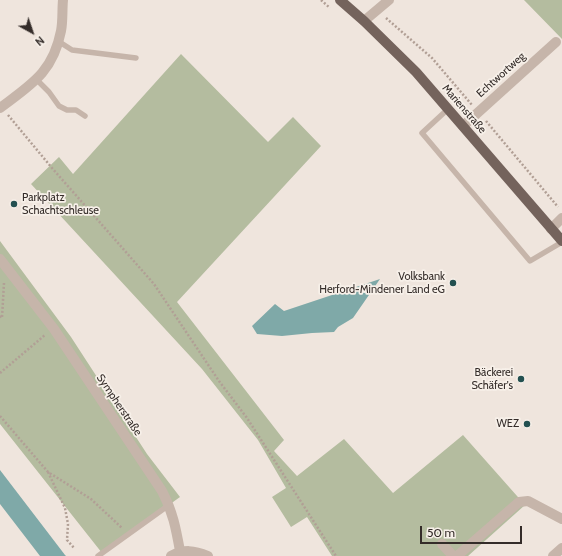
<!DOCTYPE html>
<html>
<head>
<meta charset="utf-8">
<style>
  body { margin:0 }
  #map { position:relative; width:562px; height:556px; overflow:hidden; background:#efe5dd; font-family:Cabin,sans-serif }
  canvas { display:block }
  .north { position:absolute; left:12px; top:12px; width:40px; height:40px; -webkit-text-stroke:3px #f7f0e9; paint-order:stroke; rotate:140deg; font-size:11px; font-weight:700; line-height:16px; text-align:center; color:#342c29 }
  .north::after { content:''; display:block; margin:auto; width:14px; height:18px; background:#342c29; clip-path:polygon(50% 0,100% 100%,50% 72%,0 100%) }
  .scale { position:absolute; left:420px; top:526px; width:102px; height:18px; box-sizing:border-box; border:2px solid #342c29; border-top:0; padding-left:5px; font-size:12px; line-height:14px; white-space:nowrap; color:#342c29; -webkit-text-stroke:3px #f7f0e9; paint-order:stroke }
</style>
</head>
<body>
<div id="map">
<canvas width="562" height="556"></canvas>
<div class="north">N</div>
<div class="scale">50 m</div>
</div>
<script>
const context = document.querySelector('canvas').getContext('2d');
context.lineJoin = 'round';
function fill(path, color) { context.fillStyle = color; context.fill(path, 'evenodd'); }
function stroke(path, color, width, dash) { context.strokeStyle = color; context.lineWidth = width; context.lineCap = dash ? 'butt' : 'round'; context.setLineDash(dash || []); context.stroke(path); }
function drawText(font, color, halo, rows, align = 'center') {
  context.font = font + ' Cabin,sans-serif'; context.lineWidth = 3.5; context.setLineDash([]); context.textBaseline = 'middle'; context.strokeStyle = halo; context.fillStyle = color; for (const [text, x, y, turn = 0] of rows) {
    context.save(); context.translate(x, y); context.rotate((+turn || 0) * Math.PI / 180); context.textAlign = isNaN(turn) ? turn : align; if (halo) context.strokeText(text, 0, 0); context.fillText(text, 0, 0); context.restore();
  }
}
fill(new Path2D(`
  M524 0H562V39Z
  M181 54 268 142 293 117 321 146 177 302 284 440 274 451 297 476 344 439 393 493 463 435 525 505 468 556H332L307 517 291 527 272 497 286 488 258 440 202 369 31 184 59 157 73 174Z
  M0 241 71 337 147 454 180 497 102 553 0 424Z`), '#b4bc9f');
fill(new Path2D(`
  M380 279 353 318 338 327 334 332 312 333 282 336 257 334 252 326 275 304 284 311Z
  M0 470 65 555 66 556H40L0 504Z`), '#7fa9a8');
stroke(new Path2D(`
  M321 0 330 8
  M386 18 432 58 472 105
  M8 115 52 168 154 284 219 381 247 418 336 556
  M486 121 558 207
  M0 316 2 318 4 283
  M0 373 45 335
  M0 416 48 472 91 499 122 528
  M48 472 65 508 68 524 67 540 74 548`), '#b19f95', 2.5, [2, 2]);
stroke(new Path2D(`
  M58 41 72 50 136 58
  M36 79 49 92 59 106 67 110H76L85 116
  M448 109 422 133 530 261 562 242
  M98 556 169 505`), '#c6b5aa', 5.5);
stroke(new Path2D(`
  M364 21 389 0
  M0 108C32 84 53 72 61 31 63 21 62 10 63 0
  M463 126 556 42
  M551 229 562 218
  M0 259 54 329 162 491C173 512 176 529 180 551
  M442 544 453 556
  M171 556C184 549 194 550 208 556
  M457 556 519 502 528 501 562 519
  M553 556 562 548`), '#c6b5aa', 10);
stroke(new Path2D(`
  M340 0 364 21 416 72 562 241`), '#74635c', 10);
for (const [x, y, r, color] of [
  [14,204,4,"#235050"],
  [453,283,4,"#235050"],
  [521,379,4,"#235050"],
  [527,424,4,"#235050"]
]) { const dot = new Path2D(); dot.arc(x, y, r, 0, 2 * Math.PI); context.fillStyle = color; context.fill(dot); stroke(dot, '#f7f0e9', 1.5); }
drawText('11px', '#342c29', '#f7f0e9', [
  ["Echtwortweg",501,75,-42],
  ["Marienstraße",464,109,49],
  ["Sympherstraße",119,405,56]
]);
drawText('11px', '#342c29', '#f7f0e9', [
  ["Parkplatz",22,198,"left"],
  ["Schachtschleuse",22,211,"left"],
  ["Volksbank",445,277],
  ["Herford-Mindener Land eG",445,290],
  ["Bäckerei",513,373],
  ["Schäfer's",513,386],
  ["WEZ",519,424]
], 'right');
</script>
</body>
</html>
